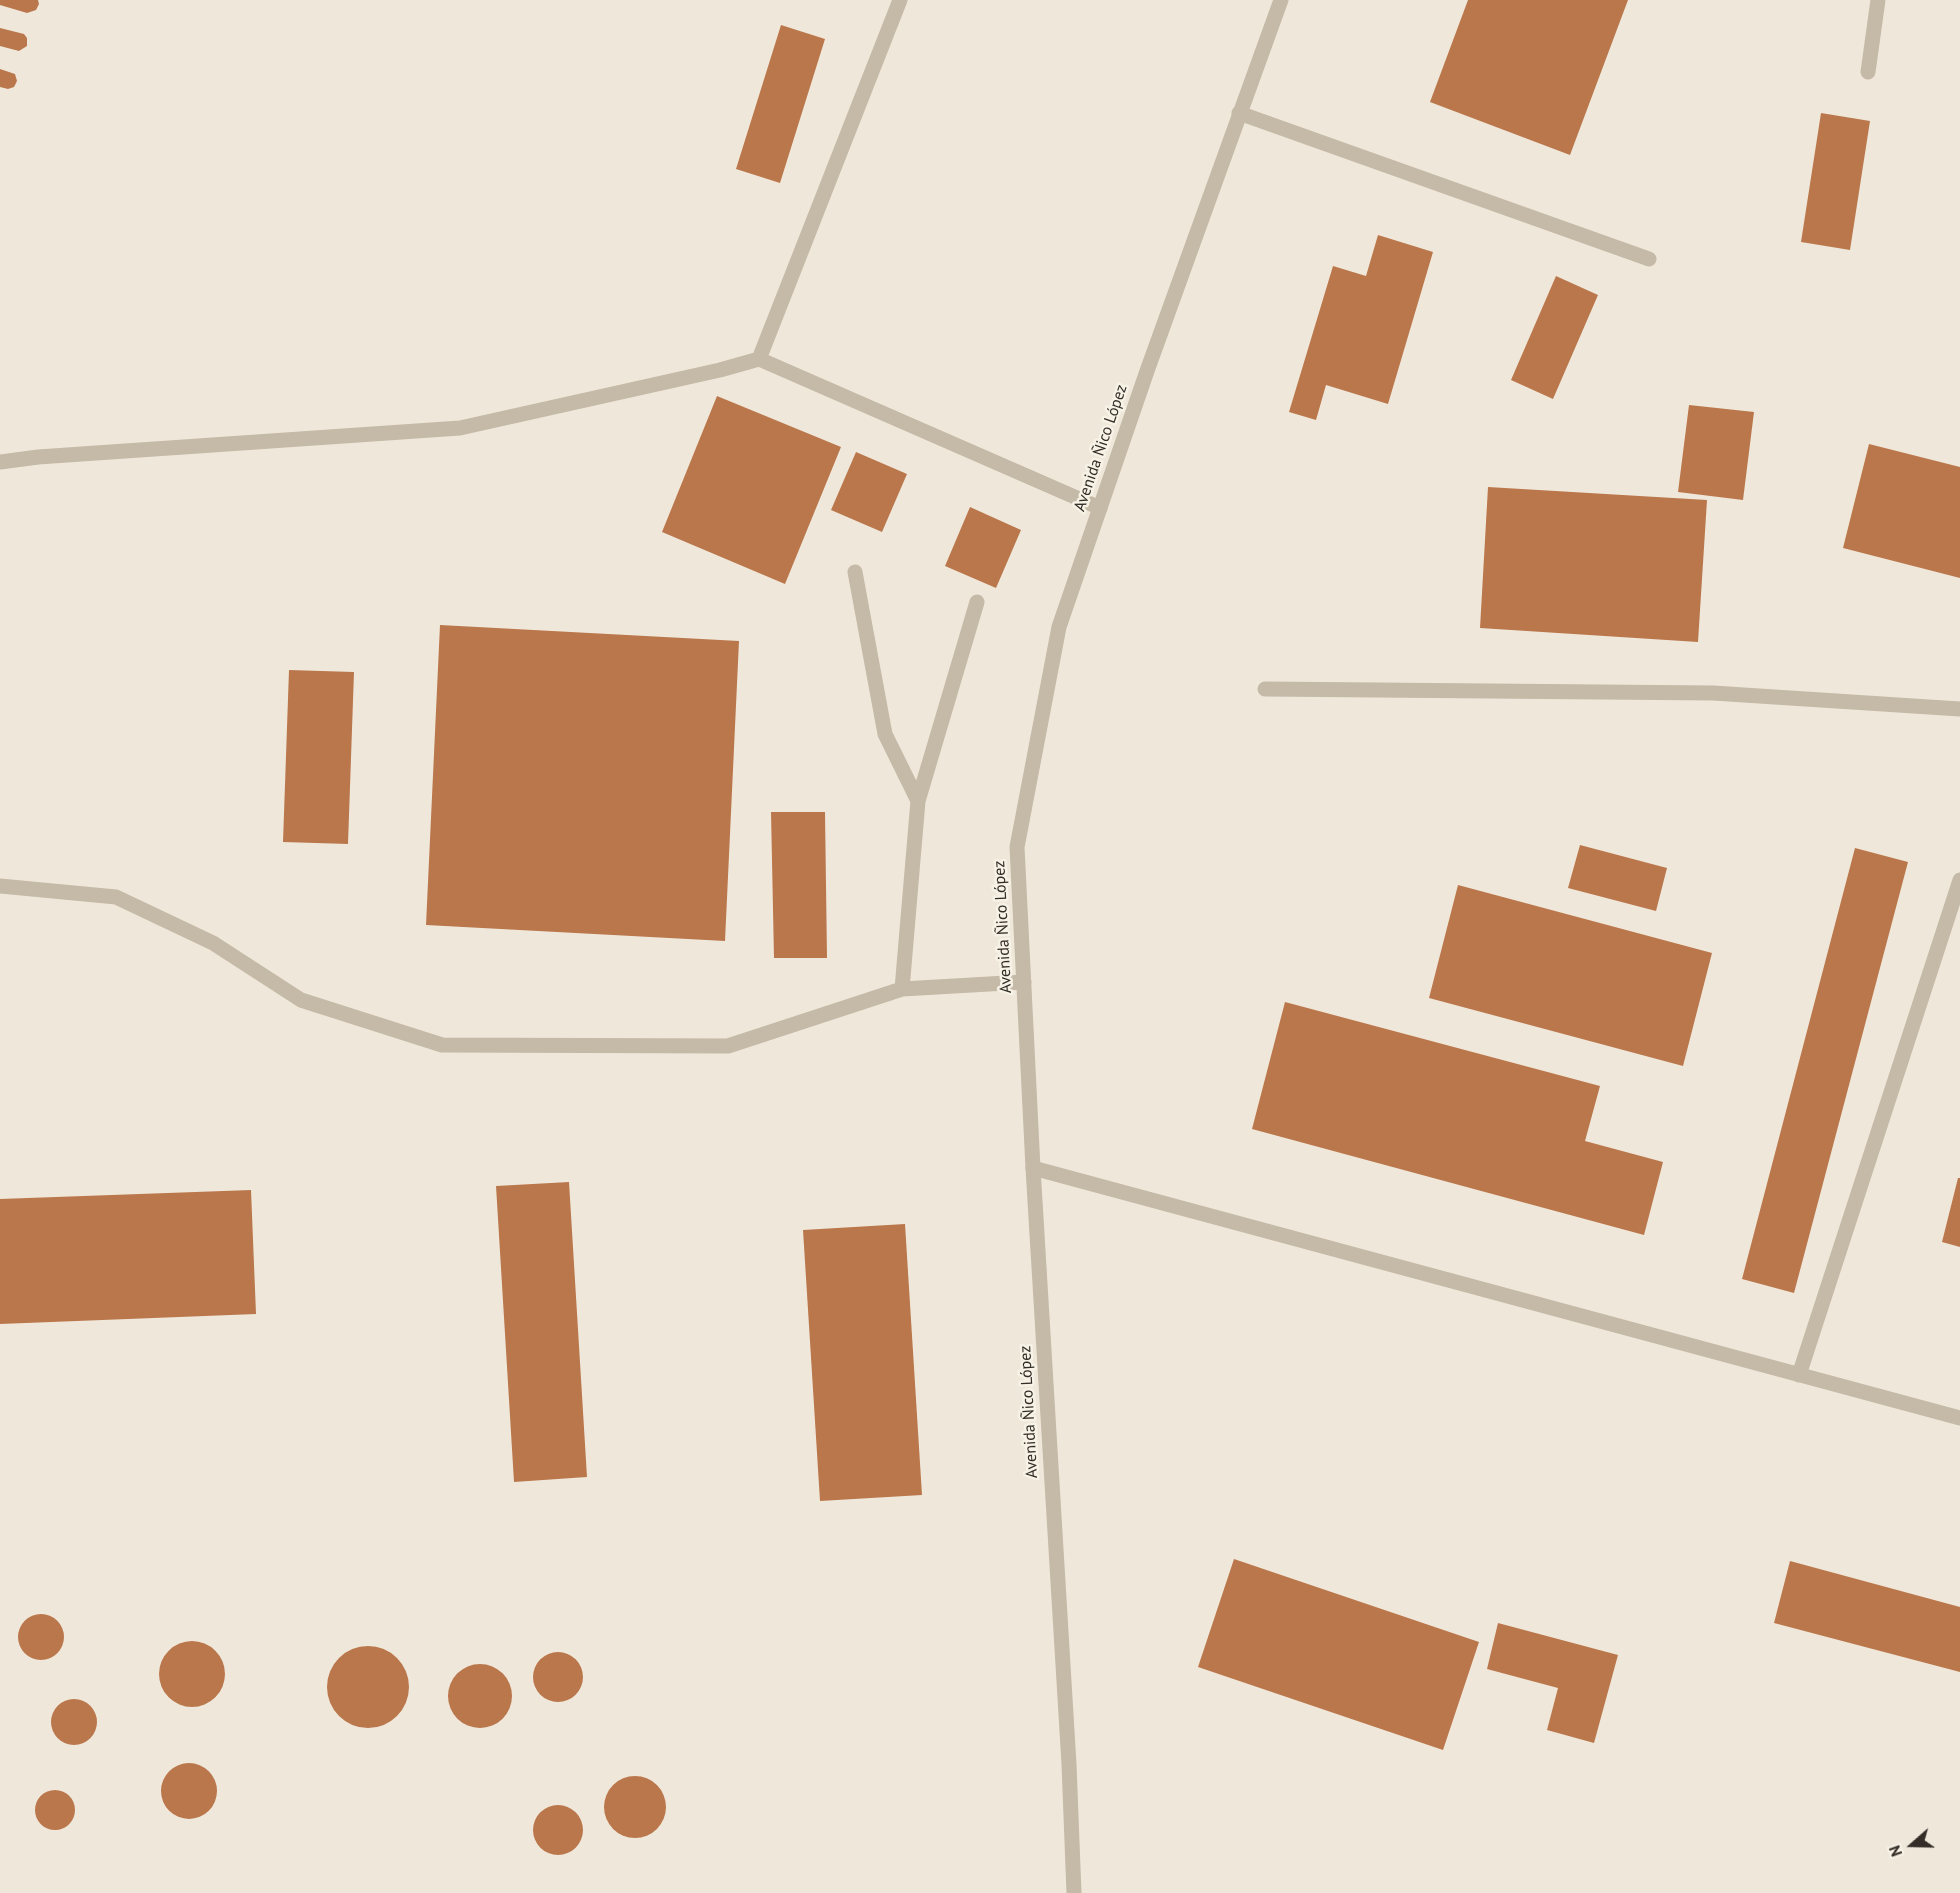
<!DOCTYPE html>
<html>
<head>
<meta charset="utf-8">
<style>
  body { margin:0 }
  #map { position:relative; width:1960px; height:1893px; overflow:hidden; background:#efe8da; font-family:"PT Sans",sans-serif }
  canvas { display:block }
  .north { position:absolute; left:1882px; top:1815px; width:60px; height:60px; -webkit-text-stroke:4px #f7f2e6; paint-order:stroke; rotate:250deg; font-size:16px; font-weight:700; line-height:24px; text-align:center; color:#332c27 }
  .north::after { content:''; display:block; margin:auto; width:21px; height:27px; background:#332c27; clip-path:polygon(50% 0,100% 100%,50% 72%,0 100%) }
</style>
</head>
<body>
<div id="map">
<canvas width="1960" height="1893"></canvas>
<div class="north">N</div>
</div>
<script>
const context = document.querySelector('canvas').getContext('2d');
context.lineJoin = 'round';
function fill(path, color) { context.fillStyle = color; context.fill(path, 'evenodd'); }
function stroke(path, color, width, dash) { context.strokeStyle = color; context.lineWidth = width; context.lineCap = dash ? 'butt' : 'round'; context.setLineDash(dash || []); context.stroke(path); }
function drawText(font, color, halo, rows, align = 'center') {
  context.font = font + ' "PT Sans",sans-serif'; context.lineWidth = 5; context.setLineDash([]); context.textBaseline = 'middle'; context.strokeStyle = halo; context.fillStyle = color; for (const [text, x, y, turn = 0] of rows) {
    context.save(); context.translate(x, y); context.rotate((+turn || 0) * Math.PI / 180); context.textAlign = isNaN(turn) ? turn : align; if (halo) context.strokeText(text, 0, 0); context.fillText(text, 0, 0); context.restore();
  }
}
fill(new Path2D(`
  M0 0H38L39 4 36 10 27 13 0 5Z
  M1468 0H1628L1570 155 1430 102Z
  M781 25 825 39 780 183 736 169Z
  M0 28 24 34 27 38V46L19 51 0 46Z
  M0 69 15 74 17 81 14 87 8 89 0 87Z
  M1821 113 1870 121 1850 250 1801 242Z
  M1378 235 1433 252 1388 404 1326 385 1316 420 1289 412 1333 266 1366 276Z
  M1556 276 1598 295 1553 399 1511 380Z
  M717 396 841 447 785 584 662 532Z
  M1689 405 1754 412 1743 500 1678 492Z
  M1869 444 1960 467V578L1843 548Z
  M856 452 907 474 882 532 831 510Z
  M1488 487 1707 500 1698 642 1480 628Z
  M970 507 1021 530 996 588 945 566Z
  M440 625 739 641 725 941 426 925Z
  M289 670 354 672 348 844 283 842Z
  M771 812H825L827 958H774Z
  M1580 845 1667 868 1656 911 1568 888Z
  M1855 848 1908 862 1794 1293 1742 1279Z
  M1458 885 1712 953 1683 1066 1429 998Z
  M1285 1002 1600 1086 1585 1141 1663 1162 1644 1235 1252 1129Z
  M1958 1178H1960V1247L1942 1242Z
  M569 1182 587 1477 514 1482 496 1186Z
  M251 1190 256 1314 0 1324V1199Z
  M905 1224 922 1495 820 1501 803 1230Z
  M1234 1559 1479 1642 1443 1750 1198 1667Z
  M1790 1561 1960 1607V1672L1774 1623Z
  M18 1637a23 23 0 1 1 46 0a23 23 0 1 1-46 0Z
  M1498 1623 1618 1655 1594 1743 1547 1730 1558 1688 1487 1669Z
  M159 1674a33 33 0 1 1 66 0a33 33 0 1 1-66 0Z
  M327 1687a41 41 0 1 1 82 0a41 41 0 1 1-82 0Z
  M533 1677a25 25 0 1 1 50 0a25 25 0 1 1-50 0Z
  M448 1696a32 32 0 1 1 64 0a32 32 0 1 1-64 0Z
  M51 1722a23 23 0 1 1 46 0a23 23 0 1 1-46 0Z
  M161 1791a28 28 0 1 1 56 0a28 28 0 1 1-56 0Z
  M604 1807a31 31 0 1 1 62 0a31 31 0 1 1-62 0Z
  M35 1810a20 20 0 1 1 40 0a20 20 0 1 1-40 0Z
  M533 1830a25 25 0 1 1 50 0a25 25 0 1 1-50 0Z`), '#bb774c');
stroke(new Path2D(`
  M1868 72 1878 0
  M1239 113 1649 259
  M759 359 1100 508
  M0 462 38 457 460 428 720 370 759 359 900 0
  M855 572 885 734 918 801 902 989
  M1265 689 1713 693 1960 709
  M918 801 977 602
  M0 886 116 897 213 943 301 1000 442 1045 728 1046 902 989 1024 982
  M1033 1168 1960 1418
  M1799 1375 1960 880`), '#c5b9a7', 15);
stroke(new Path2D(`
  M1074 1893 1069 1764 1033 1168 1017 847 1059 627 1147 371 1281 0`), '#c5b9a7', 15);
drawText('16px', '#332c27', '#f7f2e6', [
  ["Avenida Ñico López",1101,448,-71],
  ["Avenida Ñico López",1003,927,-93],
  ["Avenida Ñico López",1029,1412,-93]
]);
</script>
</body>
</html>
